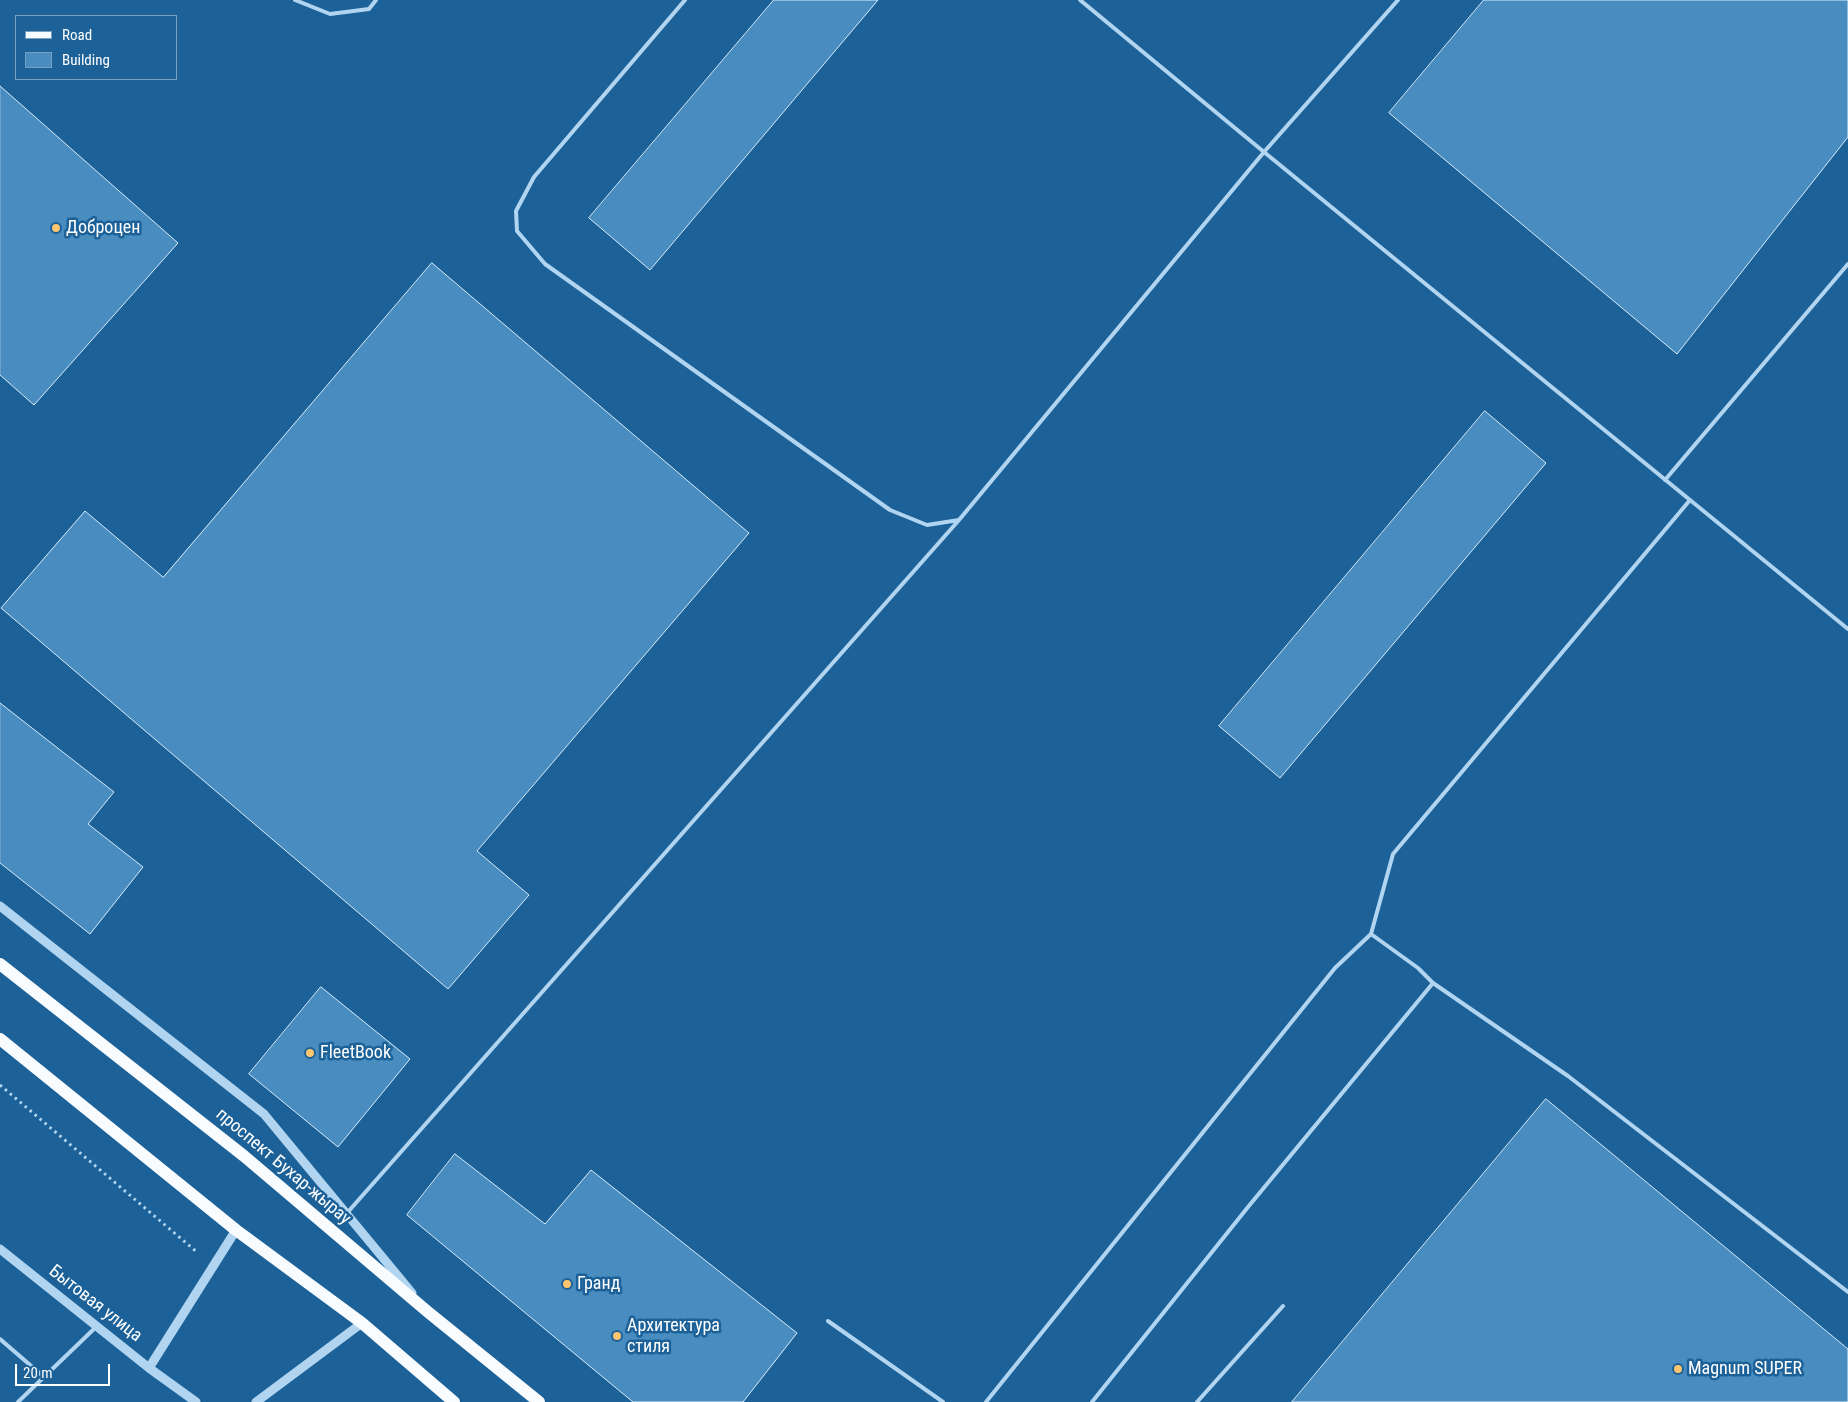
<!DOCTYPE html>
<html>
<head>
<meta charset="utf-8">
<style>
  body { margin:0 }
  #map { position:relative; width:1848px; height:1402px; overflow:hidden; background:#1c6198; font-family:"Roboto Condensed",sans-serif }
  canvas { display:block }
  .legend { position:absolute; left:15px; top:15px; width:162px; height:65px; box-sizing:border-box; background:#1c6198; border:1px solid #77a0c1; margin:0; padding:6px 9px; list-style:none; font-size:15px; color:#fff }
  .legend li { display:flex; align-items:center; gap:10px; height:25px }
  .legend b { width:25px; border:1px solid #77a0c1 }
  .scale { position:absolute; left:15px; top:1364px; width:95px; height:22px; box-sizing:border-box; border:2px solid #fff; border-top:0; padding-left:6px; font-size:15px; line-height:18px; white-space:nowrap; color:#fff; -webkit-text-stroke:4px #1c6198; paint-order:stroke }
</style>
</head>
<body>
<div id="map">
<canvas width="1848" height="1402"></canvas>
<ul class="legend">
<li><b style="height:6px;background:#f9fcff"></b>Road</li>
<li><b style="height:14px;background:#498cbf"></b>Building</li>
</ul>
<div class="scale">20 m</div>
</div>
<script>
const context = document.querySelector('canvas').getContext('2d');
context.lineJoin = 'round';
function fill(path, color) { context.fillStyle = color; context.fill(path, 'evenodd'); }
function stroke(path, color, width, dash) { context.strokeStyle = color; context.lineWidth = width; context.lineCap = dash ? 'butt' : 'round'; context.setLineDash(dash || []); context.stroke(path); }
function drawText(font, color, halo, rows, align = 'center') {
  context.font = font + ' "Roboto Condensed",sans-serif'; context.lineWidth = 5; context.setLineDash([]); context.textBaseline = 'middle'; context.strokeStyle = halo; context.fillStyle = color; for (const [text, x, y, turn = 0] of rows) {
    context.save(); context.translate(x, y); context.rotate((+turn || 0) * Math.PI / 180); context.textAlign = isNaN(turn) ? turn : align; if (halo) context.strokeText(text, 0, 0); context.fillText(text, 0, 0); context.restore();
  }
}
const building = new Path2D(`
  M774 0H878L650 270 589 218Z
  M1484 0H1848V137L1677 354 1389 113Z
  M0 86 178 243 34 405 0 375Z
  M432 263 749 533 477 851 529 895 448 989 1 608 85 511 163 577Z
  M1485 411 1546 463 1280 778 1219 726Z
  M0 703 114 792 88 824 143 867 90 934 0 863Z
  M321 987 410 1059 338 1147 249 1074Z
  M1546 1099 1848 1349V1402H1292Z
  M455 1154 545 1224 591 1170 797 1333 743 1402H633L407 1215Z`);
fill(building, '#498cbf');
stroke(building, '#d7ecfb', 1);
stroke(new Path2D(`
  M0 1085 198 1253`), '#b1d5f0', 3, [2.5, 4]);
stroke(new Path2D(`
  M295 0 330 14 369 9 376 0
  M685 0 534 177 516 211 517 231 545 264 890 510 927 525 959 520 1264 152 1398 0
  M1080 0 1264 152 1848 629
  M1665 480 1848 264
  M1371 934 1393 854 1690 500
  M347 1213 959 520
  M828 1321 943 1402
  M0 1339 44 1377
  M18 1402 96 1327
  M986 1402 1335 968 1371 934 1418 968 1433 983 1568 1076 1848 1292
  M1092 1402 1248 1207 1433 983
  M1197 1402 1283 1306`), '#b1d5f0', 4);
stroke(new Path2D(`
  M0 906 264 1114 412 1293
  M0 1249 149 1368 196 1402
  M149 1368 236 1230
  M256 1402 362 1323`), '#b1d5f0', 9);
stroke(new Path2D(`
  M0 964 244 1156 428 1312 539 1402
  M0 1039 236 1230 362 1323 454 1402`), '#f9fcff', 12);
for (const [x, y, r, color] of [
  [56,228,5,"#ffc56f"],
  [310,1053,5,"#ffc56f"],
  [567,1284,5,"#ffc56f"],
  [617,1336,5,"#ffc56f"],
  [1678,1369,5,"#ffc56f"]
]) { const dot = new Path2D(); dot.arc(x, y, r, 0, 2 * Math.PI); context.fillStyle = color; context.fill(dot); stroke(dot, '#1c6198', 2); }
drawText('18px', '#fff', '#1c6198', [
  ["Доброцен",66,228],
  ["FleetBook",320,1053],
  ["Гранд",577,1284],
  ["Архитектура",627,1326],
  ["стиля",627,1347],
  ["Magnum SUPER",1688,1369]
], 'left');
drawText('18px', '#fff', '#1c6198', [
  ["проспект Бухар-жырау",283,1167,40],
  ["Бытовая улица",95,1304,38]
]);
</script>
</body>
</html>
